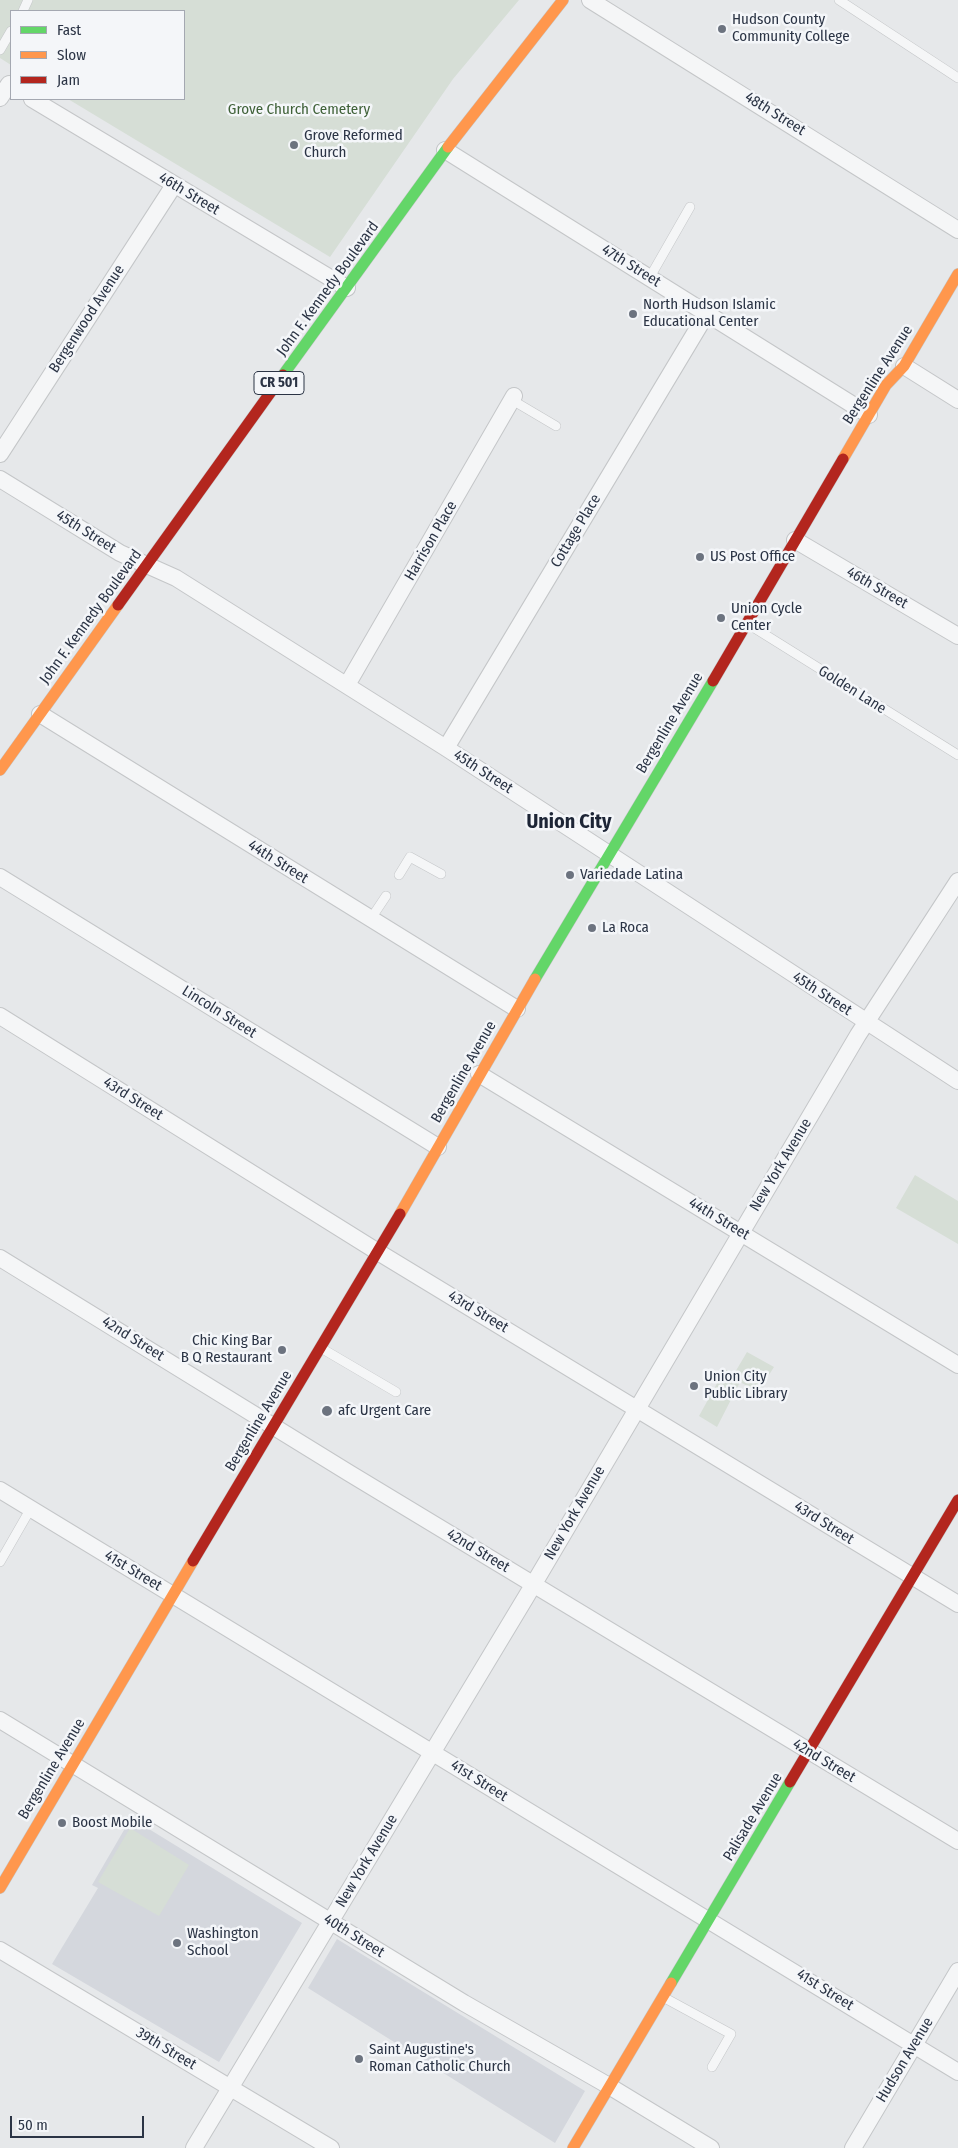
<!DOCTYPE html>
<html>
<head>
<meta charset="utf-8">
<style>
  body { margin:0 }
  #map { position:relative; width:958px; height:2148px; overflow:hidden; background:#e6e8ea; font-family:"Fira Sans Condensed",sans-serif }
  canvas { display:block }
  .legend { position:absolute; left:10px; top:10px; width:175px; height:90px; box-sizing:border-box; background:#f4f6f9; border:1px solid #a4a8b1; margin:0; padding:6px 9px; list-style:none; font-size:15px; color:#2b3445 }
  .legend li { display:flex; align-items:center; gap:10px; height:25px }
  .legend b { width:25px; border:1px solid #a4a8b1 }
  .scale { position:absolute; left:10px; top:2116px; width:134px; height:22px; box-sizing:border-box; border:2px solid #2b3445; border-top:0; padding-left:6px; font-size:15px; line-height:18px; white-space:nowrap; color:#2b3445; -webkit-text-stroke:4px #f4f6f9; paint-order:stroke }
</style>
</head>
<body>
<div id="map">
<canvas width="958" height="2148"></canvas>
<ul class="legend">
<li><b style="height:6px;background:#63d668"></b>Fast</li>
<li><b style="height:6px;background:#ff974d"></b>Slow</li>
<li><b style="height:6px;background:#b3261e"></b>Jam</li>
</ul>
<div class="scale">50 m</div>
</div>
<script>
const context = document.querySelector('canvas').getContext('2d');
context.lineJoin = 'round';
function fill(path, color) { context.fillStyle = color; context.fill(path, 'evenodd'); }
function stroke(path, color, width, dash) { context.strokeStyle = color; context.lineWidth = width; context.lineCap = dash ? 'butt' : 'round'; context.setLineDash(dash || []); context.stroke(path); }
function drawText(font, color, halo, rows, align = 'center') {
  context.font = font + ' "Fira Sans Condensed",sans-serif'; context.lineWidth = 5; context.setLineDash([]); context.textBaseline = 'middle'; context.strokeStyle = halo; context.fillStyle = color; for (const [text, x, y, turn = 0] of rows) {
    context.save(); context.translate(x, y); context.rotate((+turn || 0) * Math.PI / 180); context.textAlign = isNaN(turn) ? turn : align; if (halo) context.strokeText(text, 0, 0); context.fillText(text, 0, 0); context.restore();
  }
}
fill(new Path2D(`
  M131 1818 302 1923 219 2062 52 1964 98 1888 92 1885Z
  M337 1939 585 2091 555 2143 308 1988Z`), '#d4d7dd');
fill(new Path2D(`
  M0 0H519L453 79 330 257 68 99H184V11H11V65L0 58Z
  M915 1175 958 1201V1244L896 1208Z
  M747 1352 774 1367 758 1392 740 1382 717 1427 699 1416 725 1369 734 1374Z
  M130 1828 189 1865 159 1916 98 1882Z`), '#d6ded6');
const lane = new Path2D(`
  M839 0 958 78
  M23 11 28 0
  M0 50 11 31
  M650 277 690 207
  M512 400 556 426
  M748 624 958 755
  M399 875 410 857 441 874
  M370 920 386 896
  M321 1348 396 1392
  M0 1562 31 1508
  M663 1997 731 2034 712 2067`);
const street = new Path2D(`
  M590 0 958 230
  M0 98 9 84
  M32 99 347 288
  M445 150 869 415
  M904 366 958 400
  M0 454 174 185
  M0 479 120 553 176 578 446 748 958 1081
  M795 540 958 636
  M347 685 514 396
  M40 714 517 1009
  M446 748 707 313
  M0 877 438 1147
  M0 1016 378 1252 958 1604
  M479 1074 958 1365
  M0 1258 349 1473 958 1841
  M0 1490 958 2072
  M0 1720 464 2003 609 2086 711 2148
  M0 1950 331 2148
  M194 2148 526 1597 858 1035 958 881
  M853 2148 958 1971`);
const fast = new Path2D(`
  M283 375 448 147
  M535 979 713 681
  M671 1983 790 1782`);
const slow = new Path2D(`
  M448 147 563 0
  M843 459 886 385 904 366 958 274
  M0 770 118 605
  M400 1214 535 979
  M0 1888 193 1561
  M573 2148 671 1983`);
const jam = new Path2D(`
  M118 605 283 375
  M713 681 843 459
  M193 1561 400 1214
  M790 1782 958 1500`);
stroke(lane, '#c4c6c8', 10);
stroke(street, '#c4c6c8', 18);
stroke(fast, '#c4c6c8', 12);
stroke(slow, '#c4c6c8', 12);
stroke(jam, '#c4c6c8', 12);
stroke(lane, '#f5f6f7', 9);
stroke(street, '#f5f6f7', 16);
stroke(fast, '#63d668', 11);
stroke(slow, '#ff974d', 11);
stroke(jam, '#b3261e', 11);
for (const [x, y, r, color] of [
  [722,29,5,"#6c737f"],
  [294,145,5,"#6c737f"],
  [633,314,5,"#6c737f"],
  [700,557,5,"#6c737f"],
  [721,618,5,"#6c737f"],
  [570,875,5,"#6c737f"],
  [592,928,5,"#6c737f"],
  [282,1350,5,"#6c737f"],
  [694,1386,5,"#6c737f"],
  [327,1411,6,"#6c737f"],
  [62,1823,5,"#6c737f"],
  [177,1943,5,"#6c737f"],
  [359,2059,5,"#6c737f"]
]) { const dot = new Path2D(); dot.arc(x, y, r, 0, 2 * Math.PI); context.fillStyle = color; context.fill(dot); stroke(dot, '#f4f6f9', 2); }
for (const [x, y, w] of [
  [279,383,50]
]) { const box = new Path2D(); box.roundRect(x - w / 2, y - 11.5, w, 23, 4); context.fillStyle = '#f4f6f9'; context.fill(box); stroke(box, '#2b3445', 1); }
drawText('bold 14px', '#2b3445', null, [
  ["CR 501",279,383]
]);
drawText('15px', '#2b3445', '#f4f6f9', [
  ["Hudson County",732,20],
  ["Community College",732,37],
  ["Grove Reformed",304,136],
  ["Church",304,153],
  ["North Hudson Islamic",643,305],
  ["Educational Center",643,322],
  ["US Post Office",710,557],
  ["Union Cycle",731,609],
  ["Center",731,626],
  ["Variedade Latina",580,875],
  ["La Roca",602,928],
  ["Chic King Bar",272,1341,"right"],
  ["B Q Restaurant",272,1358,"right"],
  ["Union City",704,1377],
  ["Public Library",704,1394],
  ["afc Urgent Care",338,1411],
  ["Boost Mobile",72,1823],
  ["Washington",187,1934],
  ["School",187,1951],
  ["Saint Augustine's",369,2050],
  ["Roman Catholic Church",369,2067]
], 'left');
drawText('15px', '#3f6138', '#f4f6f9', [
  ["Grove Church Cemetery",299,110]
]);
drawText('15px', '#2b3445', '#f4f6f9', [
  ["48th Street",775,114,32],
  ["46th Street",189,194,31],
  ["47th Street",631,266,32],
  ["John F. Kennedy Boulevard",328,289,-54],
  ["Bergenwood Avenue",87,319,-57],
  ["Bergenline Avenue",878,375,-57],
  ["Cottage Place",576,531,-59],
  ["45th Street",86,532,32],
  ["Harrison Place",431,541,-60],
  ["46th Street",877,588,30],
  ["John F. Kennedy Boulevard",91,617,-54],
  ["Golden Lane",852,690,32],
  ["Bergenline Avenue",670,723,-59],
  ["45th Street",483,772,33],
  ["44th Street",278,862,32],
  ["45th Street",822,994,33],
  ["Lincoln Street",219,1012,32],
  ["Bergenline Avenue",464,1072,-60],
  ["43rd Street",133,1099,32],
  ["New York Avenue",781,1165,-59],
  ["44th Street",719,1219,31],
  ["43rd Street",478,1312,31],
  ["42nd Street",133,1339,32],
  ["Bergenline Avenue",259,1421,-59],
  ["New York Avenue",575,1513,-60],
  ["43rd Street",824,1523,32],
  ["42nd Street",478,1551,31],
  ["41st Street",133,1571,31],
  ["42nd Street",824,1761,31],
  ["Bergenline Avenue",52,1769,-59],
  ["41st Street",479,1781,32],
  ["Palisade Avenue",753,1817,-59],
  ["New York Avenue",367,1861,-59],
  ["40th Street",354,1936,32],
  ["41st Street",825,1990,32],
  ["39th Street",166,2049,31],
  ["Hudson Avenue",905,2060,-59]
]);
drawText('bold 20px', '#1d2536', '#f4f6f9', [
  ["Union City",569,822]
]);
</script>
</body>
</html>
